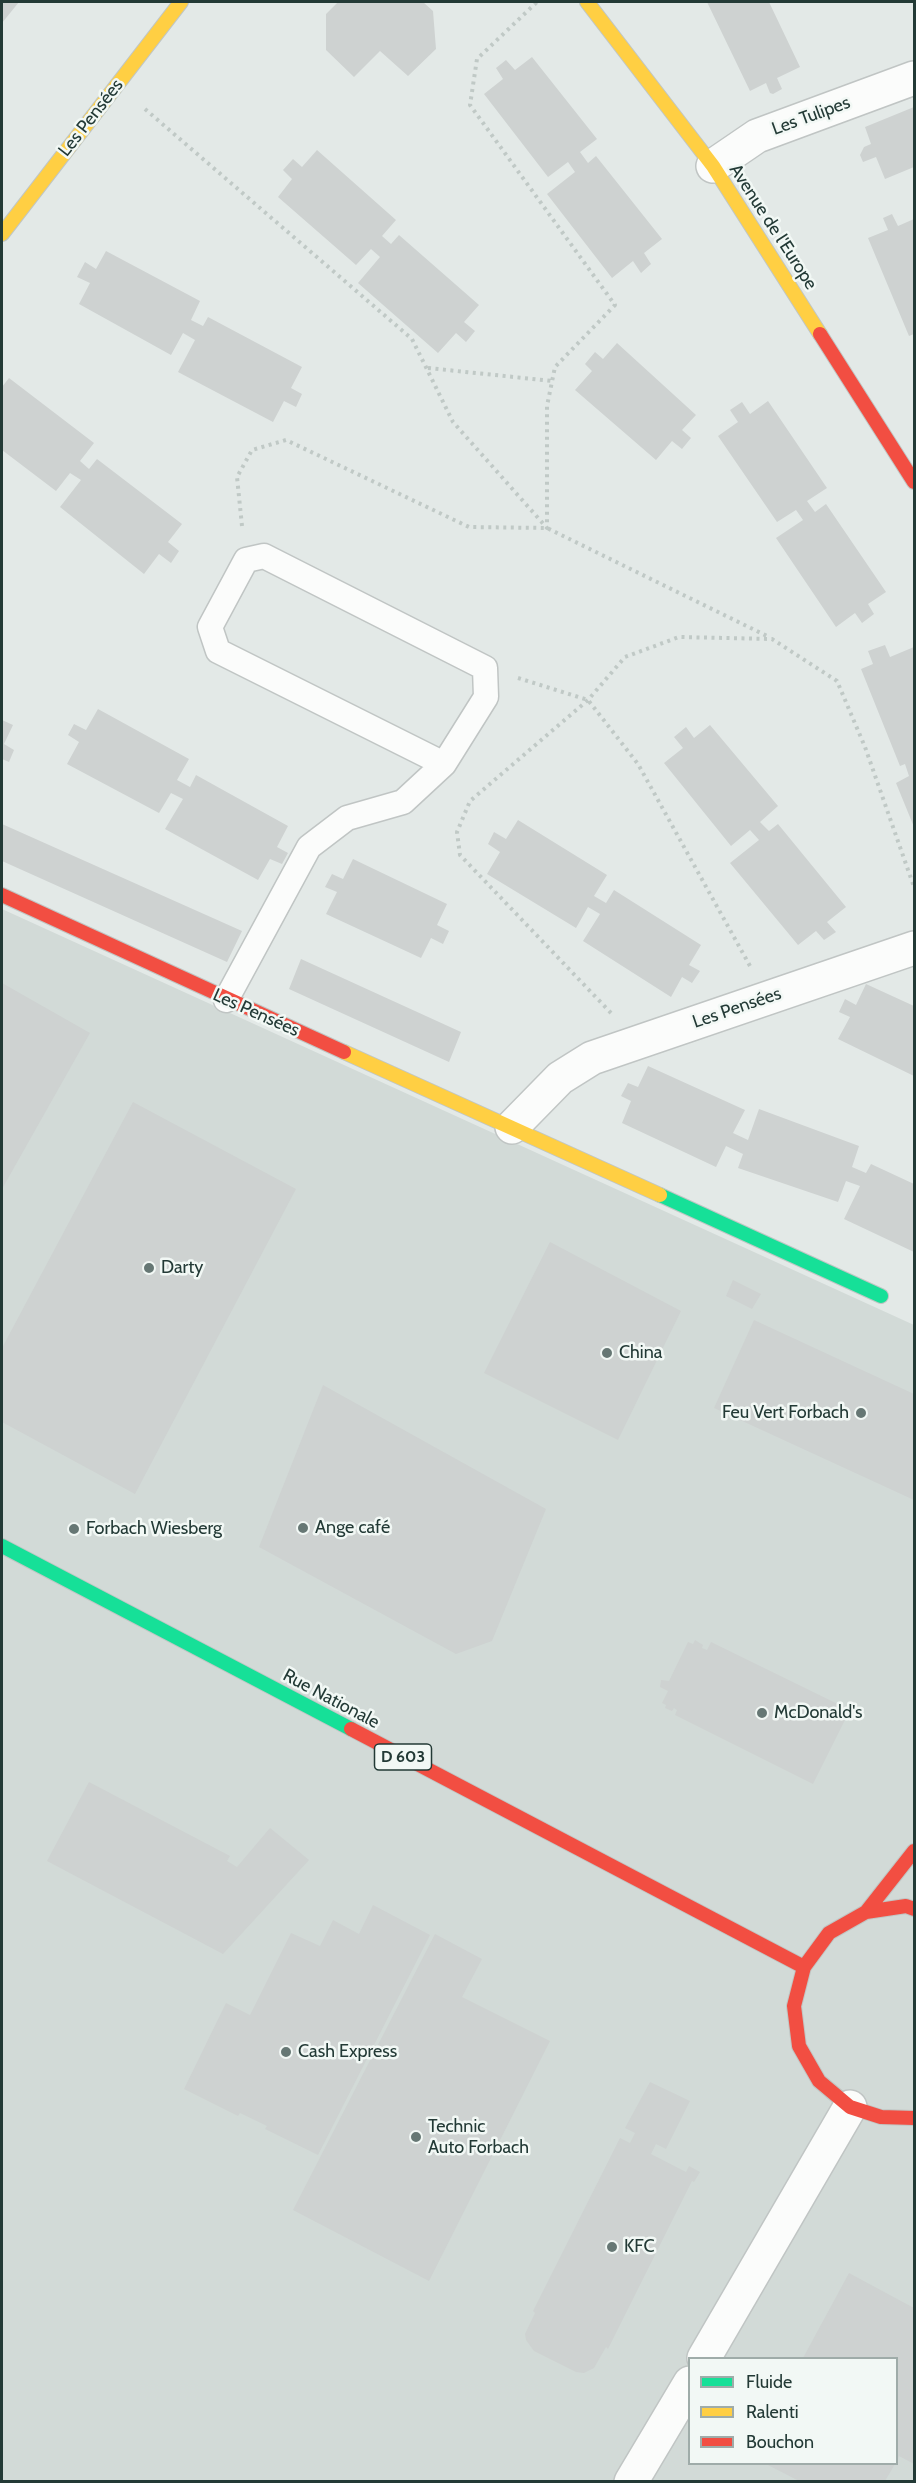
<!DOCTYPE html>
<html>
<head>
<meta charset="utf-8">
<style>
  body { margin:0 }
  #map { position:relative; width:916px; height:2483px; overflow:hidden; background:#e3e9e7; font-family:Cabin,sans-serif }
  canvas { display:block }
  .frame { position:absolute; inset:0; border:3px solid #233a36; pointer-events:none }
  .legend { position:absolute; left:688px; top:2357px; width:210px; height:108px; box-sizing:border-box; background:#f2f8f5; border:2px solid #9faca9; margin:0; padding:8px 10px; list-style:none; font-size:18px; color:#233a36 }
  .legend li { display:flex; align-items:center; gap:12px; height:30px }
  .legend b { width:30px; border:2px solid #9faca9 }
</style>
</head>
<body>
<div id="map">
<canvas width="916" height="2483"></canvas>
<div class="frame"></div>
<ul class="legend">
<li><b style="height:8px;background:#16e098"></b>Fluide</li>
<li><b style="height:8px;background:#ffcf43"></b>Ralenti</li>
<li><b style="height:8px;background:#f24e42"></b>Bouchon</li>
</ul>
</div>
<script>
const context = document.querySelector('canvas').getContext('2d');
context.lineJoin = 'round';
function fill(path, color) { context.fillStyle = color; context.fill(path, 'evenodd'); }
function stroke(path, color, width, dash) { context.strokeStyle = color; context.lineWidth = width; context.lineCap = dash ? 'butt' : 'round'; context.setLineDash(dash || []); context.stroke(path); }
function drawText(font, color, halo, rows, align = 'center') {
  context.font = font + ' Cabin,sans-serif'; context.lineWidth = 5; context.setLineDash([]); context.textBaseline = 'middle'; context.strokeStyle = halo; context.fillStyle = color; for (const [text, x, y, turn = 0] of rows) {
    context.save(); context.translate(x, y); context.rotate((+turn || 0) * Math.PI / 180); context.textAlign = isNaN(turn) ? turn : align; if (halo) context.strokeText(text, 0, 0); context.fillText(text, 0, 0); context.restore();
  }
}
fill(new Path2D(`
  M2 909 914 1325V2481L2 2482ZM690 2358H896V2464H690Z`), '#d2dad7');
fill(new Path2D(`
  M2 2H19L2 23Z
  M338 2H423L433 11 436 49 408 76 380 51 354 77 326 50V14Z
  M707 2H769L800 67 777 78 782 89 773 94 770 93 766 83 750 91Z
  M532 57 597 139 580 152 588 163 596 156 662 239 644 253 651 264 641 273 633 261 612 278 547 194 575 172 568 162 548 177 484 94 503 79 496 68 506 60 515 70Z
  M914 107V167L885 179 876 157 863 162 860 155 864 147 871 144 865 127Z
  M317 150 396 220 382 236 391 244 399 235 479 305 464 322 475 331 466 342 456 333 438 353 358 283 380 257 371 249 356 265 278 197 292 179 283 170 293 159 302 167Z
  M892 214 898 226 914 219V334L909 336 868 238 888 230 883 218Z
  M106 251 200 301 191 320 203 326 208 317 302 367 291 388 302 394 296 407 284 401 273 422 178 372 195 340 183 333 171 355 79 304 90 283 77 277 85 262 96 269Z
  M617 343 696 415 682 430 691 438 682 449 672 441 656 460 575 390 592 371 585 364 595 352 603 359Z
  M9 378 94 443 80 461 89 469 97 459 182 524 168 542 179 551 171 563 159 554 144 574 60 507 81 480 70 473 56 491 2 450V387Z
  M768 401 827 488 807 501 815 512 826 504 886 592 868 604 874 614 862 623 855 613 836 627 776 538 803 520 796 510 777 522 718 436 738 422 730 410 742 402 750 414Z
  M885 645 890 657 914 647V827L896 783 909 776 905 764 900 766 861 669 873 664 868 651Z
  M98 709 189 759 177 780 190 787 196 775 288 826 277 847 288 853 282 864 270 859 258 880 165 829 183 799 171 793 159 813 67 764 79 742 68 735 74 724 86 730Z
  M2 720 13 725 4 744 14 750 9 762 2 759Z
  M710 725 778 806 760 822 769 831 778 824 846 907 827 922 836 932 824 940 816 931 798 945 730 863 759 840 750 830 731 846 664 763 683 748 674 737 686 727 694 738Z
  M518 820 607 875 594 896 606 903 614 890 701 945 689 965 700 971 692 983 682 977 671 997 583 941 600 914 588 907 576 928 487 874 500 852 488 844 494 832 506 839Z
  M2 824 242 931 227 962 2 861Z
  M353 859 447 904 437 925 449 931 443 944 431 938 421 958 326 914 337 892 325 887 332 874 343 879Z
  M301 959 461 1032 449 1062 289 989Z
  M2 983 90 1033 2 1189Z
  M866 984 914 1006V1076L838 1039 850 1017 839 1012 845 999 856 1005Z
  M648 1066 745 1110 733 1133 748 1140 759 1109 859 1146 852 1167 866 1173 871 1164 914 1184V1252L844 1219 860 1186 846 1181 838 1202 738 1168 743 1154 726 1146 716 1167 622 1123 631 1101 621 1096 628 1083 638 1087Z
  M133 1102 296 1189 135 1494 2 1422V1348Z
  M550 1242 681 1311 618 1440 484 1373Z
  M733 1280 761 1294 752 1309 726 1296Z
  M754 1320 914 1394V1500L714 1408Z
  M323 1385 546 1509 492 1641 456 1654 259 1547Z
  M695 1640 703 1645 702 1648 707 1650 711 1642 850 1710 813 1784 675 1715 677 1710 674 1708 672 1711 665 1708 666 1705 662 1703 668 1691 660 1687 661 1680 669 1681 688 1642 693 1644Z
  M89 1782 230 1856 227 1861 237 1867 270 1828 309 1860 223 1954 47 1861Z
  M373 1905 430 1935 318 2155 265 2129 267 2126 240 2113 238 2116 184 2089 226 2003 250 2015 291 1933 320 1946 333 1920 359 1934Z
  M435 1934 482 1959 462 1997 550 2041 429 2281 293 2210Z
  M650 2082 690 2101 666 2149 656 2144 651 2154 686 2172 689 2166 700 2172 694 2182 692 2181 608 2349 606 2347 594 2368 584 2373 576 2372 534 2351 526 2340 525 2334 535 2313 533 2311 620 2138 630 2143 635 2133 625 2128Z
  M849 2273 914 2308V2464L899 2456 897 2461V2358H803Z
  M766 2464H895L885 2481H799Z`), '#ced2d1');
const lane = new Path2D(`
  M226 1000 309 847 347 818 403 802 444 764 486 697 485 668 264 556 246 560 210 627 218 651 444 764`);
const street = new Path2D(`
  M713 166 757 136 914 78
  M512 1127 560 1078 592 1058 914 948
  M704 2358 850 2107
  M631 2482 690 2383`);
const fast = new Path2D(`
  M660 1195 881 1296
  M2 1546 351 1729`);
const slow = new Path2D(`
  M587 2 713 166 820 334
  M2 234 181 2
  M344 1052 660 1195`);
const jam = new Path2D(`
  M820 334 914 482
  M2 895 344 1052
  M351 1729 804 1967
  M914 1909 906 1906 866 1912 829 1933 804 1967 794 2006 799 2046 819 2081 850 2107 881 2117 914 2118
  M866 1912 914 1851`);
stroke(lane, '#c0c5c4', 27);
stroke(street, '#c0c5c4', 36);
stroke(fast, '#c0c6c4', 16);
stroke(slow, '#c0c6c4', 16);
stroke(jam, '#c0c6c4', 16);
stroke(new Path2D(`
  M145 109 412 339 453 422 547 528V406L555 367 615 305 470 105 477 59 537 2
  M428 368 552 381
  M242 526 237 477 252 450 286 440 469 527 547 528 769 637
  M518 678 588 700 638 764 750 966
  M611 1013 460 855 457 832 470 801 588 700 625 657 679 637 772 639 837 681 865 747 914 887`), '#c0c9c6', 4, [3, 4.5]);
stroke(lane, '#fbfcfb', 24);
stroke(street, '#fbfcfb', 33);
stroke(fast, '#16e098', 14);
stroke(slow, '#ffcf43', 14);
stroke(jam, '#f24e42', 14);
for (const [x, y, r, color] of [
  [149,1268,6,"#667774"],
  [607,1353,6,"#667774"],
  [861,1413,6,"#667774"],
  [303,1528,6,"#667774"],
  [74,1529,6,"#667774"],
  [762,1713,6,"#667774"],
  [286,2052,6,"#667774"],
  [416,2137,6,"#667774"],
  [612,2247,6,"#667774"]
]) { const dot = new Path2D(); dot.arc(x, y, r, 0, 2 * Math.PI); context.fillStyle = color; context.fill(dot); stroke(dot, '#f2f8f5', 2); }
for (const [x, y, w] of [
  [403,1757,57]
]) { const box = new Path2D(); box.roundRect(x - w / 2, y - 13, w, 26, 4.5); context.fillStyle = '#f2f8f5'; context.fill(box); stroke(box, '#233a36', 1.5); }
drawText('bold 16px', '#233a36', null, [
  ["D 603",403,1757]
]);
drawText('18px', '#233a36', '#f2f8f5', [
  ["Les Tulipes",811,116,-20],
  ["Les Pensées",91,118,-52],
  ["Avenue de l'Europe",773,227,57],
  ["Les Pensées",737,1008,-19],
  ["Les Pensées",256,1013,24],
  ["Rue Nationale",331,1699,28]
]);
drawText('18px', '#233a36', '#f2f8f5', [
  ["Darty",161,1268],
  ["China",619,1353],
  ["Feu Vert Forbach",849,1413,"right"],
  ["Ange café",315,1528],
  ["Forbach Wiesberg",86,1529],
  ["McDonald's",774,1713],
  ["Cash Express",298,2052],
  ["Technic",428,2127],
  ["Auto Forbach",428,2148],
  ["KFC",624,2247]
], 'left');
</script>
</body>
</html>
